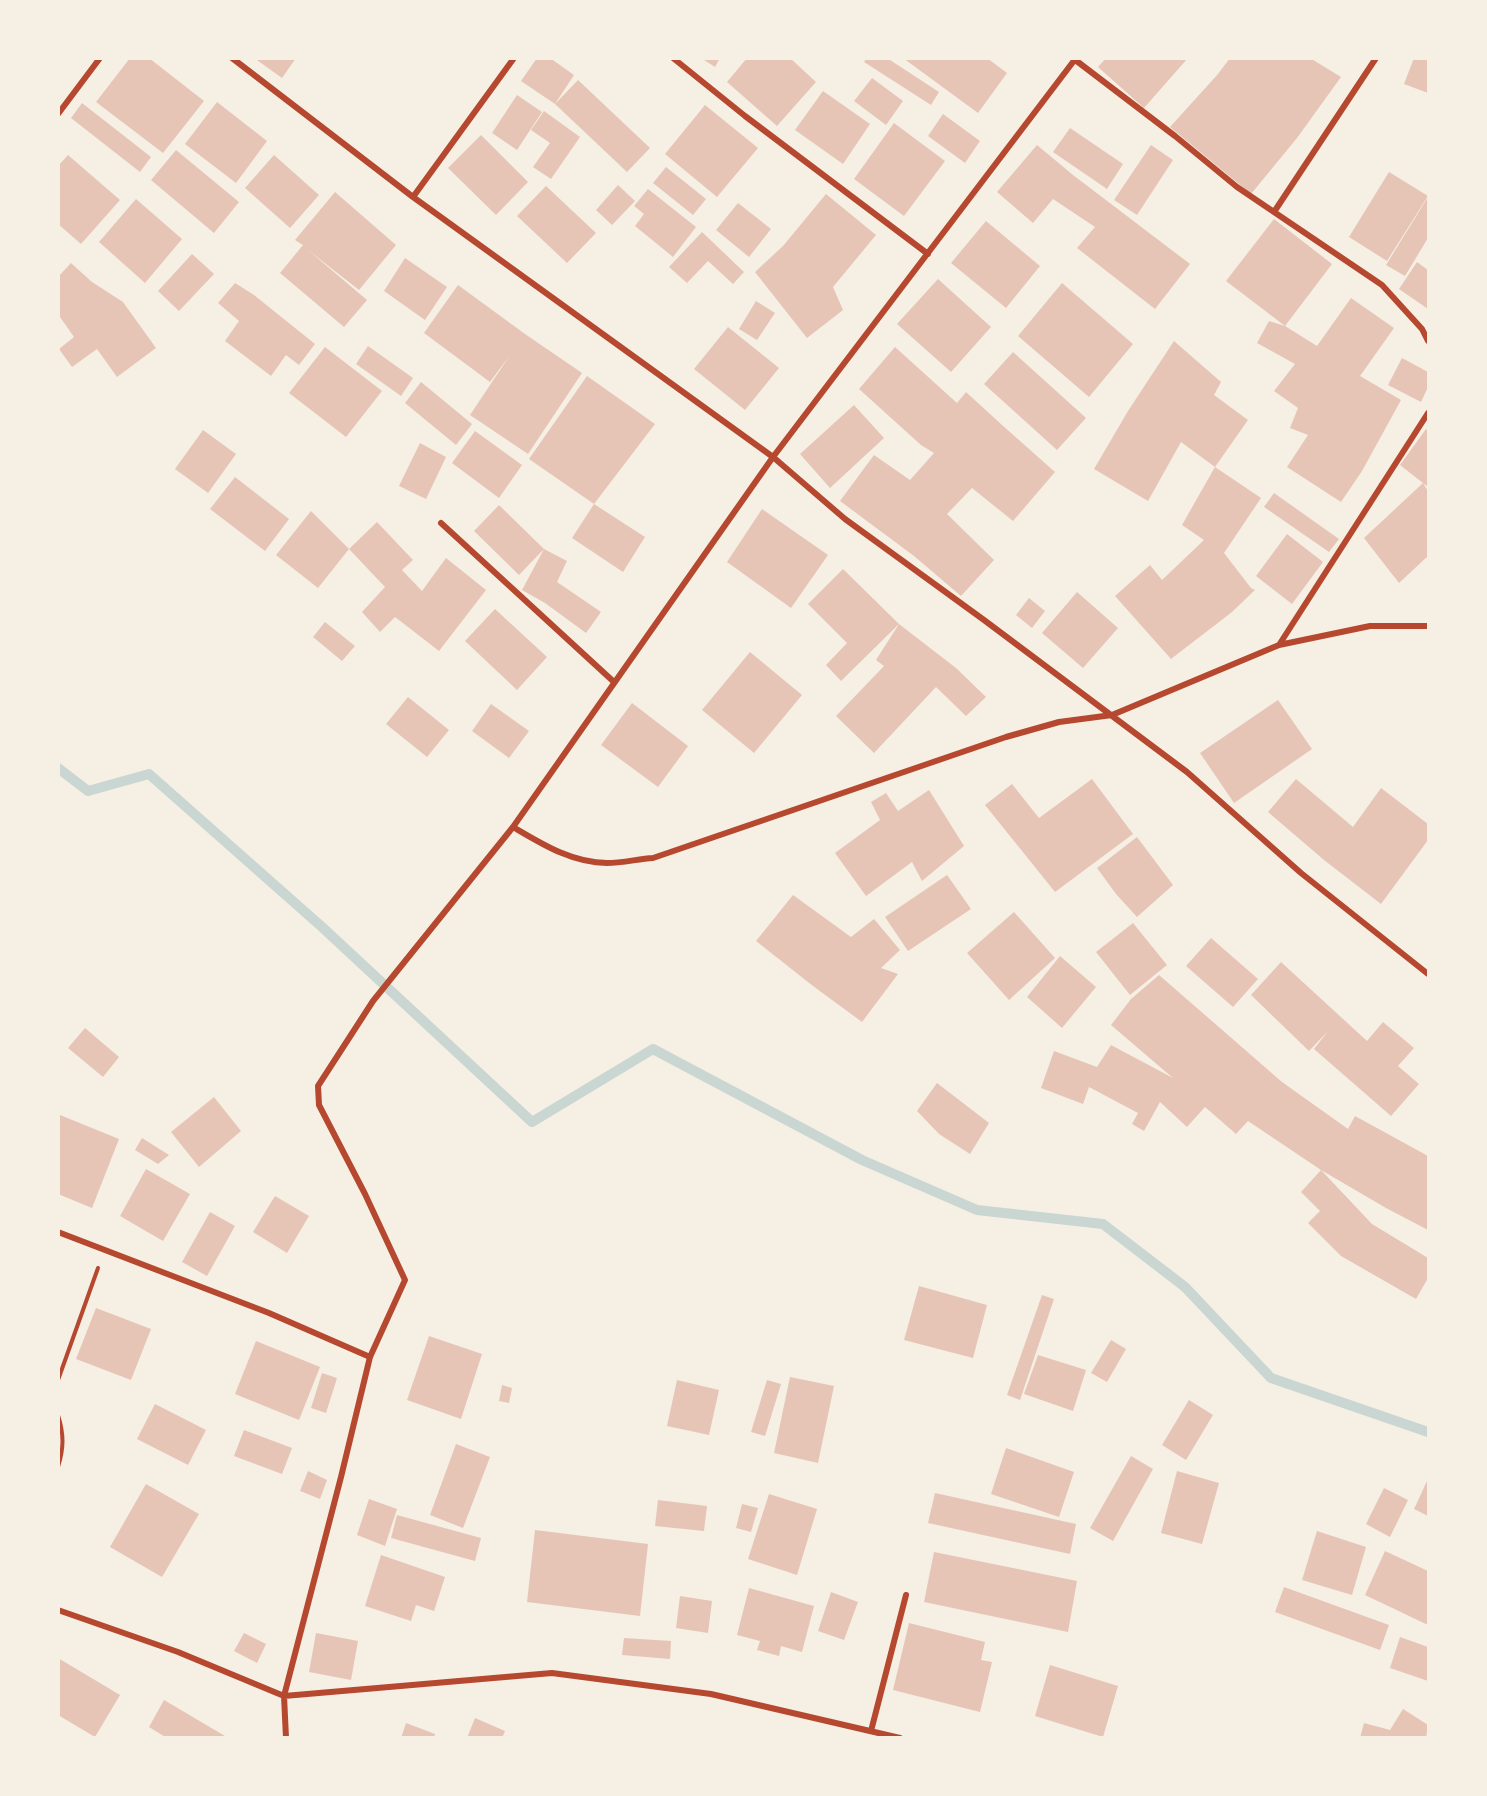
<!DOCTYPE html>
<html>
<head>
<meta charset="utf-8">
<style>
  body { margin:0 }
  #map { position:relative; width:1487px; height:1796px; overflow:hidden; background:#f6efe4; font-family:Quicksand,sans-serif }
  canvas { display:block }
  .frame { position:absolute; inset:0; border:60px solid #f6efe4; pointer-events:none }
</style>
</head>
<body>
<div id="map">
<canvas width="1487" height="1796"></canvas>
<div class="frame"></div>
</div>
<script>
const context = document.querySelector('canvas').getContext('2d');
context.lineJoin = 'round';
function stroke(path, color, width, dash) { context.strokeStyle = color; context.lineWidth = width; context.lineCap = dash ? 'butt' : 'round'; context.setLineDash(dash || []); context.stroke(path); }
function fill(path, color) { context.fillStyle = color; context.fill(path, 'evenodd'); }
stroke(new Path2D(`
  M58 768 88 791 149 774 322 927 532 1122 653 1049 862 1160 977 1210 1103 1224 1185 1287 1271 1378 1428 1432`), '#c9d6d2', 10);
fill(new Path2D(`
  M130 58H149L204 101 163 153 96 102Z
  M254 58H296L282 78Z
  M537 58H550L574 75 555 104 578 80 650 148 627 172 555 104 521 81Z
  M701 58H720L715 67Z
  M747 58H790L816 82 777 126 727 82Z
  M867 58H887L939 92 931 105 864 62Z
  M903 58H987L1007 73 978 113Z
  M1106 58H1188L1144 108 1098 67Z
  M1230 58H1310L1341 77 1297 138 1251 194 1170 127 1218 74Z
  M1414 58H1428V93L1404 84Z
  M872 78 903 101 886 125 854 101Z
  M823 91 870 124 843 164 795 130Z
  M517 95 542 112 517 150 492 133Z
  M217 102 267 141 236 183 185 144Z
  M82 103 151 157 140 172 71 118Z
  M705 105 758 148 717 197 665 154Z
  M544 111 580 137 551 179 533 167 550 143 531 130Z
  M943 114 980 141 965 163 928 136Z
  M894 123 945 161 904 216 854 179Z
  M1070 128 1123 164 1107 189 1053 152Z
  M481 135 528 182 496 215 448 168Z
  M1037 145 1073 175 1190 264 1155 309 1077 248 1095 227 1053 199 1033 223 997 192Z
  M1151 145 1173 160 1137 215 1114 200Z
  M176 150 239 202 214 233 151 180Z
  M68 155 120 200 81 244 58 224V166Z
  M274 155 319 195 290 228 245 188Z
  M666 167 706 199 693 215 653 183Z
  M1389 172 1428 196 1387 261 1349 237Z
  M618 185 635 201 612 225 596 210Z
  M546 186 596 233 567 263 517 216Z
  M648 189 696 227 673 257 635 226 644 214 634 206Z
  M335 192 396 245 359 290 308 250 367 300 344 327 280 273 303 245 295 240Z
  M826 194 876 235 833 287 843 310 807 338 755 272 783 246Z
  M1428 197V238L1405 276 1386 265Z
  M136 199 182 239 145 283 99 242Z
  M738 203 771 229 749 257 716 230Z
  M1274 219 1332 264 1285 326 1226 281Z
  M986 221 1040 266 1006 308 951 263Z
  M702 232 744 272 733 284 708 261 687 283 669 267Z
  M192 254 214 274 179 311 158 291Z
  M405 258 447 287 425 320 384 291Z
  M1417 262 1428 270V309L1399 289Z
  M71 263 92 282 123 302 156 348 117 377 97 349 72 367 59 349 74 337 60 317 58 319V277Z
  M938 279 991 327 951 372 897 324Z
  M235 283 254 295 315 344 299 365 286 355 271 376 225 341 239 321 218 303Z
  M1062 283 1133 344 1089 397 1018 336Z
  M458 285 525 334 582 373 528 454 470 415 510 355 490 382 424 333Z
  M1351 298 1394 328 1360 376 1401 400 1362 471 1341 502 1287 467 1308 435 1290 428 1298 408 1274 391 1295 364 1257 343 1269 321 1285 326 1317 346Z
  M756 301 775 313 757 340 739 329Z
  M728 327 779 368 745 410 694 369Z
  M1174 341 1221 382 1214 395 1248 420 1215 467 1181 442 1148 501 1094 469 1128 411Z
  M368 346 413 378 401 396 356 364Z
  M325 347 382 391 346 437 289 393Z
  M895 347 957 403 966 392 1002 425 1055 472 1013 521 972 488 947 514 994 560 961 596 914 556 840 501 874 455 910 480 934 453 921 445 859 389Z
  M1013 352 1086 418 1057 450 984 384Z
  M1402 358 1428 372V387L1421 402 1388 385Z
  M587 376 655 424 594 504 529 459Z
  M421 382 472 424 456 445 405 403Z
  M854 405 884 438 830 488 800 454Z
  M1426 429 1428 431V487L1400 465Z
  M203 430 236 454 208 493 175 469Z
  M475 431 522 465 499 498 452 463Z
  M420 443 446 457 426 499 399 486Z
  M1215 467 1261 498 1224 553 1251 588 1255 590 1232 612 1171 659 1115 596 1150 565 1162 580 1204 540 1182 525Z
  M235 477 289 519 265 551 210 509Z
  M1423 483 1428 491V556L1399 583 1364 538Z
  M1274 493 1339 539 1329 552 1264 507Z
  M594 504 645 537 623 572 572 538Z
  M499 505 544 549 519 575 474 531Z
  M762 509 828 555 791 608 727 562Z
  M311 511 349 549 318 588 276 555Z
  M377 522 413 560 402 570 422 591 446 558 486 590 439 651 395 617 380 632 362 612 385 587 349 549Z
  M1287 534 1323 562 1292 604 1256 576Z
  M544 549 567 561 557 582 601 612 586 633 545 603 522 590Z
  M843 569 899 624 841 681 826 665 847 643 808 604Z
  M1077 592 1118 628 1083 668 1042 633Z
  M1029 598 1045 611 1032 628 1016 615Z
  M495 609 547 657 517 690 465 641Z
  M325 622 355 646 342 661 313 637Z
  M899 624 956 668 986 697 966 716 936 687 874 753 836 716 884 666 876 660Z
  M750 652 802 695 754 753 702 710Z
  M408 697 449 730 427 757 386 724Z
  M1278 700 1312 749 1234 803 1200 753Z
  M632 703 688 746 658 787 601 745Z
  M491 704 529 731 509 758 472 731Z
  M1092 779 1133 834 1055 892 985 805 1012 784 1039 818Z
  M1296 779 1353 827 1381 788 1428 824V840L1381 904 1324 860 1268 812Z
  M929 790 964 846 922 881 912 862 866 896 835 853 880 820 871 802 886 793 898 811Z
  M1137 837 1173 885 1137 917 1116 894 1097 868Z
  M947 875 971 909 908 951 885 917Z
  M793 895 851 937 874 919 900 950 881 968 898 974 862 1022 813 986 756 941Z
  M1014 912 1055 958 1009 1000 967 953Z
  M1133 923 1167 965 1130 995 1096 952Z
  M1211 938 1258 979 1233 1007 1186 966Z
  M1060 956 1096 987 1062 1028 1027 997Z
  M1281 962 1367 1041 1383 1022 1414 1048 1398 1066 1419 1084 1391 1116 1314 1049 1328 1031 1309 1051 1251 995Z
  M1159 975 1282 1082 1348 1129 1355 1116 1428 1156V1230L1386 1208 1321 1170 1248 1121 1236 1134 1205 1107 1187 1127 1160 1102 1144 1131 1132 1124 1138 1113 1089 1087 1083 1104 1041 1088 1054 1051 1097 1067 1111 1045 1173 1078 1111 1025 1131 999Z
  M85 1028 119 1057 103 1077 68 1048Z
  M937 1083 989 1123 970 1154 939 1134 917 1111Z
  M214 1097 241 1131 199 1167 171 1132Z
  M60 1115 119 1139 92 1208 58 1194Z
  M142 1138 169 1155 158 1164 135 1150Z
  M146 1169 190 1194 163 1241 120 1216Z
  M1321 1170 1372 1224 1428 1258V1278L1416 1299 1341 1256 1308 1223 1320 1211 1301 1192Z
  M275 1196 309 1216 287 1253 253 1232Z
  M210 1212 235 1226 207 1276 182 1262Z
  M919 1286 987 1305 973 1358 904 1340Z
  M1042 1295 1054 1299 1020 1400 1007 1395Z
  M96 1308 151 1329 131 1380 76 1359Z
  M429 1336 482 1354 461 1419 407 1400Z
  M1111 1340 1126 1349 1107 1382 1091 1373Z
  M256 1341 320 1367 299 1420 235 1394Z
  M1038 1355 1086 1370 1073 1411 1024 1394Z
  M322 1373 337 1378 326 1413 311 1408Z
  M790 1377 834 1386 818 1463 774 1453Z
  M677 1380 719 1390 709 1435 667 1426Z
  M767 1380 781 1384 765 1436 751 1432Z
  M502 1385 512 1388 509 1403 499 1401Z
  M1189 1400 1213 1415 1186 1460 1162 1445Z
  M155 1404 206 1430 188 1465 137 1439Z
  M244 1430 292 1448 282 1474 234 1456Z
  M456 1444 490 1457 463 1528 430 1515Z
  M1006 1448 1074 1472 1059 1517 991 1494Z
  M1131 1456 1153 1469 1113 1541 1090 1528Z
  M308 1471 327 1480 320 1499 300 1491Z
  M1177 1471 1219 1483 1202 1544 1161 1533Z
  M1428 1479V1516L1414 1509Z
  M146 1484 199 1514 162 1577 110 1547Z
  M1384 1488 1408 1500 1390 1537 1366 1524Z
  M935 1493 1076 1524 1070 1554 928 1523Z
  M769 1494 817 1509 797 1575 748 1559Z
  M369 1499 397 1509 385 1546 357 1535Z
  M658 1500 707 1506 704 1531 655 1526Z
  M742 1504 758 1508 751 1532 736 1528Z
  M397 1515 481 1538 475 1561 391 1538Z
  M535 1530 648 1544 640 1616 527 1602Z
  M1317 1531 1366 1547 1352 1595 1302 1580Z
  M1385 1551 1428 1571V1625L1365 1595Z
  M934 1552 1077 1581 1068 1632 924 1602Z
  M381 1555 445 1577 434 1611 416 1605 411 1621 365 1606Z
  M1284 1587 1389 1625 1380 1650 1275 1612Z
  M749 1588 814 1606 802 1652 781 1646 779 1656 757 1650 760 1641 737 1635Z
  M831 1592 858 1602 844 1640 818 1631Z
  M680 1596 712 1601 708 1633 676 1628Z
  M909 1623 985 1642 981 1660 992 1662 980 1712 893 1690Z
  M244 1633 266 1644 257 1663 234 1651Z
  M316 1633 358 1641 351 1680 309 1672Z
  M1400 1637 1428 1647V1681L1390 1668Z
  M624 1638 671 1641 670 1659 622 1655Z
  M58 1658 120 1695 95 1737 58 1715Z
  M1050 1665 1118 1686 1103 1737 1035 1716Z
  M164 1700 225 1736 224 1738H167L149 1727Z
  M1403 1709 1428 1725 1426 1738H1360L1364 1723 1390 1730Z
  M475 1718 505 1731 502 1738H467Z
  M406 1723 435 1734 434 1738H401Z`), '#e6c5b7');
stroke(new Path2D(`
  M58 1380 98 1268
  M58 1415C64 1434 64 1448 58 1467`), '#b5482f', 4);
stroke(new Path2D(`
  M232 58 413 197 773 457 845 519 984 620 1187 772 1301 873 1428 974
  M673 58 745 116 928 254
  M1074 59 1175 136 1237 187 1382 285 1422 329 1428 341
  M58 114 100 58
  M413 197 514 58
  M1274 212 1376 58
  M441 523 614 682
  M1279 645 1428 413
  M513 827C542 844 572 863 607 863 622 863 638 859 653 858L1006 737 1059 722 1112 715 1279 645 1370 626H1428
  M58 1232 269 1313 370 1357 341 1477 284 1696 178 1652 58 1610
  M370 1357 405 1280 365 1194 319 1105 318 1086 373 1001 513 827 773 457 1076 58
  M871 1731 906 1595
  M286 1738 284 1696 552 1673 711 1694 900 1738`), '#b5482f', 6);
</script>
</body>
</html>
